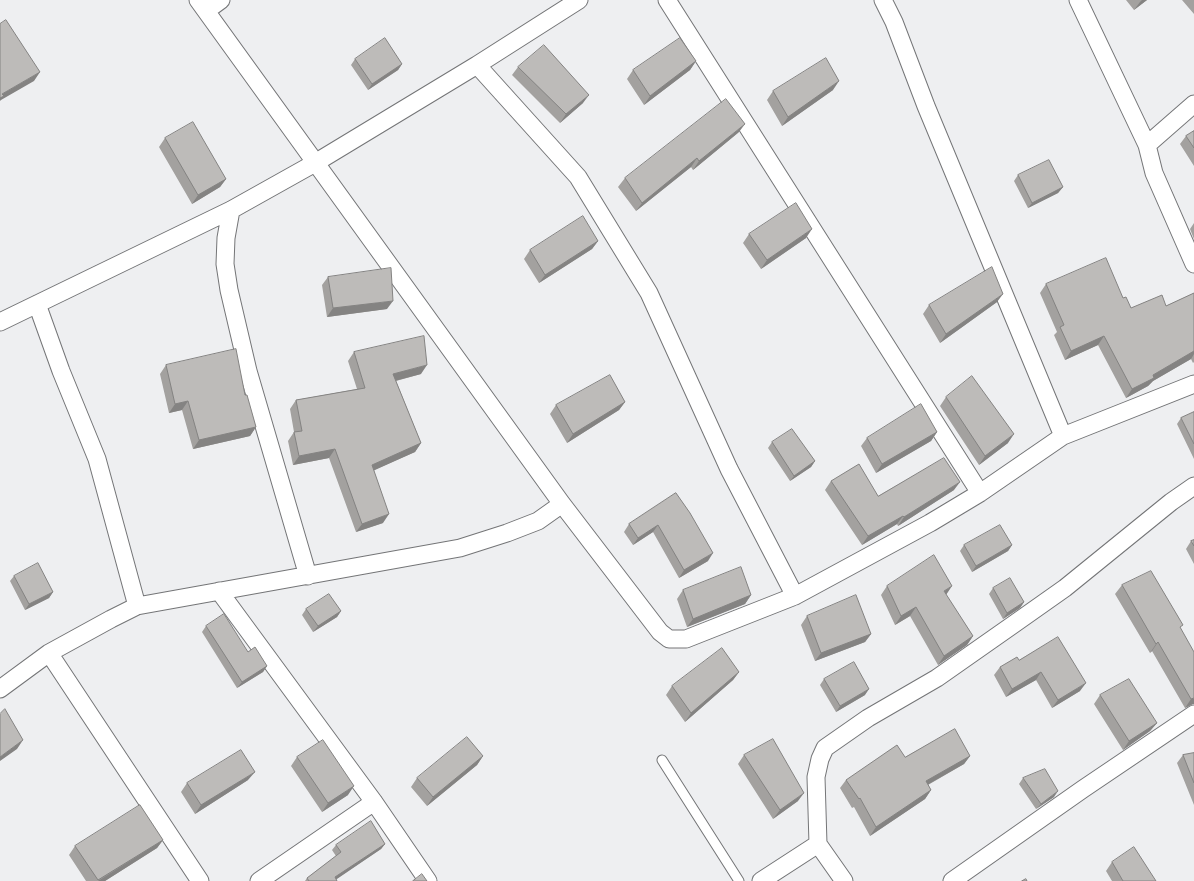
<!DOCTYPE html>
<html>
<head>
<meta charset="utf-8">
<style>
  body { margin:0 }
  canvas { display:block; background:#eeeff1 }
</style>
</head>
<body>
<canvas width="1194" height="881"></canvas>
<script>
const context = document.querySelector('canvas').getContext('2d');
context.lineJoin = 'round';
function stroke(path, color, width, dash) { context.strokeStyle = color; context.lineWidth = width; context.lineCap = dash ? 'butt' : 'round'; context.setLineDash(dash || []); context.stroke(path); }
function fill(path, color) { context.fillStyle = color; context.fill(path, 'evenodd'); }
const service = new Path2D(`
  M662 760 739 881`);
const minor = new Path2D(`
  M198 0 562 504 660 632 669 639H686L795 596 930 523 980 493 1063 436 1194 384
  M667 0 980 493
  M883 0 894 22 926 106 1063 436
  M1078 0 1147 145 1154 173 1194 264
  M206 11 221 0
  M477 65 578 177 649 293 729 469 795 596
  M1147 145 1194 104
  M231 210 226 238 225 264 229 290 248 371 308 576
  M37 304 61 371 97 459 137 606
  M0 322 231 210 315 163 477 65 579 0
  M219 591 374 802 428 881
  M49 653 200 881
  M0 689 49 653 111 619 137 606 460 548 507 533 538 521 562 504
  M259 881 374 802
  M761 881 818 844
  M844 881 818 844 816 777 820 759 825 748 868 718 937 678 1014 624 1065 588 1171 502 1194 486
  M952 881 1083 789 1194 714`);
stroke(service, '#747577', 11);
stroke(minor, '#747577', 19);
stroke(service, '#fff', 9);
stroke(minor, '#fff', 17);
fill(new Path2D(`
  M1126 0H1147L1134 10Z
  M1182 0H1194V14Z
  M355 59 402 64 398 70 368 90 351 65Z
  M696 61 690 70 644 105 627 79 633 70Z
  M518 67 583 103 560 123 512 75Z
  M833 90 782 126 767 100 773 91Z
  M1194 131V166L1180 144 1186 136Z
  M739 132 693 170 691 167 636 211 618 187 625 178Z
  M165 138 226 179 220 187 192 204 159 147Z
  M1018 175 1063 187 1058 193 1028 208 1014 181Z
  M1194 223V239L1190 229Z
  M749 234 806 238 761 269 743 243Z
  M598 241 592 249 539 283 524 259 530 250Z
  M328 277 387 309 327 317 322 285Z
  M1046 284 1123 298 1131 308 1166 306 1194 293V362L1193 363 1191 359 1153 381 1148 386 1126 398 1098 345 1065 360 1054 335 1057 332 1040 293Z
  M997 302 940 343 923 314 929 305Z
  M354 352 421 374 396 381 421 443 415 452 374 470 383 523 356 532 329 458 293 465 288 441 294 432 290 409 296 400 357 389 348 361Z
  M166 365 245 395 256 427 250 436 193 449 182 410 169 413 160 374Z
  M946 397 1008 443 979 465 940 406Z
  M625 402 619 410 567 443 550 414 556 405Z
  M1194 412V459L1177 424 1181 418Z
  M937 432 931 441 876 473 861 446 867 438Z
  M772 442 815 461 811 467 790 481 768 448Z
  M831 481 878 496 954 490 898 526 897 524 862 545 825 490Z
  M676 493 708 561 679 578 653 532 633 545 624 532 629 524Z
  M1194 540V564L1186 549 1191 541Z
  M964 545H1012L1008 551 972 572 960 551Z
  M14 576 53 592 49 598 25 610 10 581Z
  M1122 585 1180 628 1193 704 1185 708 1152 651 1150 653 1115 594Z
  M887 586 946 595 973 636 967 645 938 665 910 616 895 625 881 595Z
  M993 588 1024 602 1020 608 1003 619 989 594Z
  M683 590 751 595 745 604 687 627 677 599Z
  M306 609 341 611 337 617 313 632 302 615Z
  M807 616 871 634 865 642 815 661 801 625Z
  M206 626 248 652 267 666 263 672 237 688 202 632Z
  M1019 660 1080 691 1052 708 1036 680 1006 697 994 675 1000 667Z
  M739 672 733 680 685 722 666 695 672 686Z
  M824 679 865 695 836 712 820 685Z
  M1100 695 1157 723 1150 731 1123 750 1094 704Z
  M1194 753V805L1177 763 1183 755Z
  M744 755 798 801 773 819 738 764Z
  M483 756 477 765 427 806 411 787 417 778Z
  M970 756 964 764 928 785 931 790 925 799 870 836 854 807 852 808 840 788 846 780 905 757Z
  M297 757 348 795 322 812 291 766Z
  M1023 778 1054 797 1036 809 1019 784Z
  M248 780 195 814 181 792 187 783Z
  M163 840 157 848 105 881H86L69 855 75 846Z
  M385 844 381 849 336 879 337 881H305L307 878 336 856 332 850 336 845Z
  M1112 862 1156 881H1112L1106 871Z`), '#a3a19f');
fill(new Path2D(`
  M1142 0H1147L1134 10 1140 2Z
  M696 61 690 70 644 105 650 96Z
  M402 64 398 70 368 90 372 84Z
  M40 72 34 81 1 100 0 101V97L2 94Z
  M839 81 833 90 782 126 788 117Z
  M589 95 583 103 560 123 566 114Z
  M745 124 739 132 693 170 699 161Z
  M697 158 691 167 636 211 642 203Z
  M226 179 220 187 192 204 198 195Z
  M1063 187 1058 193 1028 208 1032 203Z
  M812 229 806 238 761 269 767 260Z
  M598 241 592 249 539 283 545 275Z
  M1003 294 997 302 940 343 946 334Z
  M393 301 387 309 327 317 333 308Z
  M1104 336 1098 345 1065 360 1071 351Z
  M1194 351V354L1191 359 1153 381 1148 386 1126 398 1132 389 1153 375Z
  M427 365 421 374 387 383 393 374Z
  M188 401 182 410 169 413 175 404Z
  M625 402 619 410 567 443 573 434Z
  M256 427 250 436 193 449 199 440Z
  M937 432 931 441 876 473 882 464Z
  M1014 434 1008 443 979 465 985 456Z
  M421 443 415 452 366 474 372 465Z
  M335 449 329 458 293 465 299 456Z
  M815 461 811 467 790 481 794 476Z
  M960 482 954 490 898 526 904 517Z
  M389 514 383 523 356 532 362 524Z
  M903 516 897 524 862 545 868 536Z
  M658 525 653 532 633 545 638 538Z
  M1012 545 1008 551 972 572 976 566Z
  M713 553 708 561 679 578 684 570Z
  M952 586 946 595 944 591Z
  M53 592 49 598 25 610 29 604Z
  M751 595 745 604 687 627 693 619Z
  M1024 602 1020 608 1003 619 1007 613Z
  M916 607 910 616 895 625 901 616Z
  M341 611 337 617 313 632 318 626Z
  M871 634 865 642 815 661 821 653Z
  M973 636 967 645 938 665 944 656Z
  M1158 642 1152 651 1150 653 1156 644Z
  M267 666 263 672 237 688 242 682Z
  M739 672 733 680 685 722 691 713Z
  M1041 672 1036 680 1006 697 1012 689Z
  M1086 683 1080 691 1052 708 1058 700Z
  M869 689 865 695 836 712 840 706Z
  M1194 698V704H1193L1185 708 1191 699Z
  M1157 723 1150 731 1123 750 1129 741Z
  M23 740 17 749 0 761V757Z
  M483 756 477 765 427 806 433 797Z
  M970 756 964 764 920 789 926 781Z
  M255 772 248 780 195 814 201 805Z
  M354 786 348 795 322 812 328 803Z
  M931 790 925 799 870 836 876 827Z
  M1058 791 1054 797 1036 809 1041 804Z
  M804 793 798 801 773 819 780 810Z
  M163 840 157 848 105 881H98Z
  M385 844 381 849 334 881 335 877Z`), '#848382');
const building = new Path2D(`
  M6 20 40 72 2 94 4 96 0 98V24Z
  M385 38 402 64 372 84 355 59Z
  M680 38 696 61 650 96 633 70Z
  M544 45 589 95 566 114 518 67Z
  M826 58 839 81 788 117 773 91Z
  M726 99 745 124 699 161 697 158 642 203 625 178Z
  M193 122 226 179 198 195 165 138Z
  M1194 131V148L1186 136Z
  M1049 160 1063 187 1032 203 1018 175Z
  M796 203 812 229 767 260 749 234Z
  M583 216 598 241 545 275 530 250Z
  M1106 258 1123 298 1126 297 1131 308 1162 295 1166 306 1194 293V351L1153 375 1154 378 1132 389 1104 336 1071 351 1060 327 1064 325 1046 284Z
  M992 267 1003 294 946 334 929 305Z
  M391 268 393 301 333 308 328 277Z
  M424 336 427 365 393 374 421 443 372 465 389 514 362 524 335 449 299 456 294 432 302 431 296 400 365 388 354 352Z
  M236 349 245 395H247L256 427 199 440 188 401 175 404 166 365Z
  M610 375 625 402 573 434 556 405Z
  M972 376 1014 434 985 456 946 397Z
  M921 404 937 432 882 464 867 438Z
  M1194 412V444L1181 418Z
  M792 429 815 461 794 476 772 442Z
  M944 458 960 482 904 517 903 516 868 536 831 481 859 464 878 496Z
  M676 493 690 513 713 553 684 570 658 525 638 538 629 524Z
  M1000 525 1012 545 976 566 964 545Z
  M1194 540V546L1191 541Z
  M934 555 952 586 944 591 973 636 944 656 916 607 901 616 887 586Z
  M38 563 53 592 29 604 14 576Z
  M741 567 751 595 693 619 683 590Z
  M1151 571 1183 625 1180 627 1194 652V698L1191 699 1158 642 1156 644 1122 585Z
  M1010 578 1024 602 1007 613 993 588Z
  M329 594 341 611 318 626 306 609Z
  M856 595 871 634 821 653 807 616Z
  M224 614 248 652 255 647 267 666 242 682 206 626Z
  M1058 637 1086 683 1058 700 1041 672 1012 689 1000 667 1017 657 1019 660Z
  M722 648 739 672 691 713 672 686Z
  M854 662 869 689 840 706 824 679Z
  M1129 679 1157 723 1129 741 1100 695Z
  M5 709 23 740 0 757V714Z
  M955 729 970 756 926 781 931 790 876 827 860 798 859 799 846 780 897 745 905 757Z
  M467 737 483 756 433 797 417 778Z
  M773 739 804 793 780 810 744 755Z
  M323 740 354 786 328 803 297 757Z
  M241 750 255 772 201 805 187 783Z
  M1194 753V783L1183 755Z
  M1045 769 1058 791 1041 804 1023 778Z
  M140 805 163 840 98 880 75 846Z
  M371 821 385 844 335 877 337 881H309L307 878 341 852 336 845Z
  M1134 847 1156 881H1123L1112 862Z
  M422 874 427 881H413Z
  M1026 879 1027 881H1022Z`);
fill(building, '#bdbbb9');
stroke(building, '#848382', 1);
</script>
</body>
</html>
